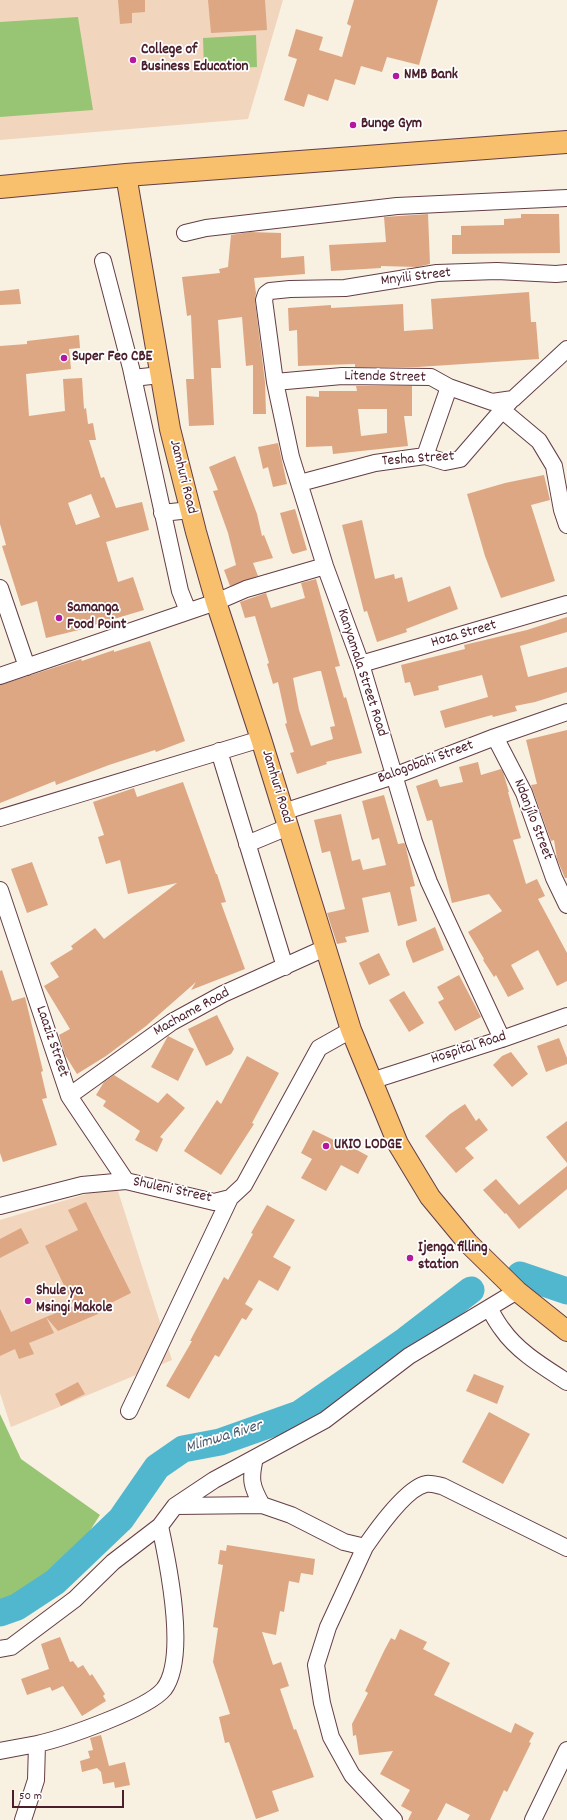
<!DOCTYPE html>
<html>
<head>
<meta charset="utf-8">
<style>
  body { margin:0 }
  #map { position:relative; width:567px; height:1820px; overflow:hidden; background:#f8f0e1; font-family:Dekko,sans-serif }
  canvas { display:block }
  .scale { position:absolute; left:12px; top:1790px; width:112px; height:18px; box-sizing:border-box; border:2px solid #4a1f2b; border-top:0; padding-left:5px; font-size:12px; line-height:14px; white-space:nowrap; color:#4a1f2b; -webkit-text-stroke:3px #fff; paint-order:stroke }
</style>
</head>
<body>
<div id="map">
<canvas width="567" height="1820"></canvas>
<div class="scale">50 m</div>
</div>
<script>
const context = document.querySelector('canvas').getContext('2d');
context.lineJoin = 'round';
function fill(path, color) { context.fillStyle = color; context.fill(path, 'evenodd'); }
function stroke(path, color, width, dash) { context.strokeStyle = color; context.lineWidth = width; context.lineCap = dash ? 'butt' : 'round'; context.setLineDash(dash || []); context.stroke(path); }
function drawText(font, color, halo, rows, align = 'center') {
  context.font = font + ' Dekko,sans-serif'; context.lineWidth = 3.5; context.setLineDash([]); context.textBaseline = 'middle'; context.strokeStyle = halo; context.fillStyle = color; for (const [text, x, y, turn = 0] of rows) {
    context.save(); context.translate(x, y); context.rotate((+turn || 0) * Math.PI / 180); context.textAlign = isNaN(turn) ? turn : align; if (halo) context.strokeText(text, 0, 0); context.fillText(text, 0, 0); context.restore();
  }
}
fill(new Path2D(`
  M0 0H283L248 119 0 140Z
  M116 1185 172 1360 11 1427 0 1393V1220Z`), '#f1d5bd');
fill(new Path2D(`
  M78 17 93 110 0 117V22Z
  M256 35 257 67 204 69 203 38Z
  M541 1276 567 1284V1301Z
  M0 1414 21 1459 100 1515 42 1605 0 1622Z`), '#98c573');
stroke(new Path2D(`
  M520 1275 567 1291
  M0 1613 17 1607 55 1582 121 1519 157 1467 183 1449 220 1442 299 1414 406 1340 471 1290`), '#51b7cf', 27);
fill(new Path2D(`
  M118 0H145V12L132 13V23L120 24Z
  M208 0H265L267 30 211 33Z
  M354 0H438L419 65 387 57 382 72 361 66 355 85 335 79 328 101 308 94 304 107 284 100 297 59 288 56 296 29 323 37 319 50 342 57 351 26 347 24Z
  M428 214 430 264 417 267 381 266V268L331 271 329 245 386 242 384 217Z
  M521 214H559L560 253 452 254V235H461V226L504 225V219L521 218Z
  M250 232 281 233V258L304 256 305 274 254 278 256 293 255 301 265 382 266 414H253V365L246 366 242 317 218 320 221 368H211L214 425 189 426 186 379H194L191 315 187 316 182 277 220 273 219 269 228 267 231 235Z
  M19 289 21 304 0 305V291Z
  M529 292 531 322H536L539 359 418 367H355V364L298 366 297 330 289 331 288 308 331 305V308L403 304 404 331 433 329 431 299Z
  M79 335 80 348 69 349 71 369 26 374 29 416 65 411 63 379 82 378 84 409 86 408 88 424 93 423 96 440H89L101 478 104 477 116 508 142 502 149 530 106 542 118 582 133 577 144 610 87 627V628L46 638 37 601 21 606 2 546 6 545 0 524V346L27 344V341ZM91 494 100 517 76 525 68 503Z
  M356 386H412V416H404L408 446 333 454 332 446 306 447V396L319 397V391H357ZM358 409H387V433L361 436Z
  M278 443 287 484 273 487 268 467 263 469 258 447Z
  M235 456 257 514 262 536 264 535 273 558 253 563 258 576 230 586 224 570 236 565 228 533 213 491 218 490 209 467Z
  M544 475 550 500 531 505 555 581 501 598 485 556 467 494 505 483Z
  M295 509 307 550 293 554 291 552 280 513Z
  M362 520 375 579 394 574 395 579 402 577 408 602 450 586 458 609 406 629 407 632 377 642 367 611 364 612 342 525Z
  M316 579 340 666 335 667 344 698 346 697 362 753 326 762 327 764 297 774 290 753 294 752 285 724 287 723 278 682 273 684 267 664 269 663 255 616 245 618 240 602 266 593 271 608 305 598 301 583ZM318 671H321L335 726 330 727 333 739 311 746 299 710 293 678Z
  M567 617V632L520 646 528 677 567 667V692L535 702 515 706 517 711 493 717 492 715 445 728 440 711 488 697 482 675 438 686 439 690 414 696 410 682 405 683 401 665 465 649 464 645 527 630Z
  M150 641 185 741 156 752 155 750 109 765 56 785 55 781 0 803V685L81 659 82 661 114 650V652Z
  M567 730V878H565L557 859 554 840 551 841 532 788 531 785 537 784 526 740Z
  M478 762 481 775 501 769 503 772 509 792H508L521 838 513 840 526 884 537 879 545 896 538 899 567 953V981L557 986 538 950 511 965 524 989 508 997 496 975 494 977 483 960 484 959 468 932 502 911 489 894 452 903 432 820 427 821 416 786 437 779 440 787 463 782 459 767Z
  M183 782 216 874H217L226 902 221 903 245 969 191 990 196 982 146 1026 106 1056 77 1074 65 1055 59 1035 70 1029 44 986 59 977 50 963 73 949 71 946 95 928 104 939 177 883 128 894 120 860 106 864 98 837 104 835 93 802 134 788 137 797Z
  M384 795 398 844 404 843 405 844 415 886 410 887 417 921 398 926 390 892 362 898 369 932 345 937 347 942 337 944 327 913 345 909 330 851 322 853 314 820 341 814 352 861 360 859 363 870 386 865 379 838 372 840 362 801Z
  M32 862 48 905 27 913 11 869Z
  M435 927 444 950 413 963 406 945V941Z
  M379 953 390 975 369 985 359 963Z
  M2 970 12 1001 25 997 43 1071 41 1072 47 1098 42 1099 57 1145 3 1162 0 1153V971Z
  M459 975 481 1017 455 1031 438 1002 444 999 437 987Z
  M404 991 424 1023 409 1032 389 1000Z
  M217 1015 234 1049 231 1054 206 1066 188 1029Z
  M168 1036 194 1049 178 1081 151 1067Z
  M559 1038 567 1058V1064L546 1072 537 1046Z
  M511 1052 528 1074 512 1087 493 1065 502 1056Z
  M247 1056 279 1073 252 1123 254 1124 221 1175 184 1151 217 1100 221 1104Z
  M114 1075 158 1103 167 1093 185 1108 160 1137 163 1139 157 1152 135 1140 140 1131 103 1106 106 1101 96 1095 104 1082Z
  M465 1104 476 1121 479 1118 488 1130 465 1148 474 1158 456 1173 425 1136 450 1114Z
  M567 1121V1163L546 1137Z
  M313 1130 336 1141 337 1139 368 1156 358 1174 341 1165 326 1191 301 1178 312 1159 301 1153Z
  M567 1166V1189L519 1229 506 1213 505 1214 483 1190 496 1179 519 1205Z
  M86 1202 131 1293 97 1310 98 1314 58 1331 46 1317 74 1306 45 1246 78 1230 68 1210Z
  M267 1205 295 1220 273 1257 291 1267 278 1291 259 1280 245 1304 253 1309 246 1320 242 1318 219 1357 215 1355 189 1399 166 1386 192 1341H190L224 1277 228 1280 253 1234 251 1233Z
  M21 1228 29 1243 0 1258V1239Z
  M0 1309 11 1332 46 1317 54 1333 29 1343 34 1354 19 1359 15 1349 0 1356Z
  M474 1374 504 1386 497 1404 466 1391Z
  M78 1382 85 1394 61 1406 55 1394Z
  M489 1412 530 1434 503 1484 462 1462Z
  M227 1545 315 1559 313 1575 301 1573 299 1583 289 1581 284 1612 280 1611 276 1635 262 1632 273 1665 281 1662 289 1686 280 1689 294 1730 296 1729 314 1777 272 1791 279 1811 256 1819 229 1742 225 1743 219 1717 230 1714 213 1662 218 1628 213 1627 223 1565 218 1564 220 1550 226 1551Z
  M400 1629 427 1642 423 1649 450 1663 434 1695 511 1733 515 1723 534 1733 529 1742 531 1743 507 1792 504 1790 490 1820H467L470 1815 446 1803 437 1820H408L412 1812 401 1806 410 1790 380 1774 393 1751 359 1755 356 1735 353 1736 352 1724 368 1693 365 1691 384 1651 391 1638 395 1640Z
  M60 1637 70 1662 73 1661 78 1668 83 1665 90 1676 92 1674 105 1694 103 1696 106 1701 82 1716 63 1686 52 1691 50 1687 27 1695 21 1679 49 1669 41 1644Z
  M101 1735 109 1766 125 1762 130 1785 115 1788 114 1782 103 1784 101 1772 97 1768 82 1772 80 1761 90 1758 88 1751 93 1750 90 1738Z`), '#dda783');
const minor = new Path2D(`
  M185 233 206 228 397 206 567 198
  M103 261 131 368 180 591 188 611
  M133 378 160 375
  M275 382 342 376 431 377 449 387 492 402 513 399 567 349
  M502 410 539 441 554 466 562 510 567 525
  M425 456 449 387
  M300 483 375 463 425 456 445 462 460 459 512 399
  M162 513 190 510
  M0 588 27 667
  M361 664 567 604
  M0 676 216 602 246 589 325 566
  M495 737 524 793 554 878 567 905
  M219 751 285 967
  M283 812 394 776 495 737 567 712
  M0 818 261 739
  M247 844 288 827
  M0 890 69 1096 126 1181
  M502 1039 429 882 414 842 361 664 325 566 291 457 275 382 264 300 266 294 270 291 290 289 345 288 437 273 497 271 556 274 567 273
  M371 1081 502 1039 567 1016
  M69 1096 172 1022 223 994 325 948
  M0 1206 82 1185 126 1181 214 1202 230 1198 244 1185 319 1048 351 1030
  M489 1308C493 1315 497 1323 502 1329 518 1352 544 1367 567 1382
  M129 1411 230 1198
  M255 1458C250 1479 251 1486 262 1505
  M176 1506 262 1505 291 1515 344 1542 365 1547C376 1531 406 1488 426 1484 430 1483 437 1485 442 1486L567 1548
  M365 1547 328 1627 316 1665 322 1703 331 1737 352 1775 394 1820
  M0 1649 11 1647 75 1599 113 1562 160 1526
  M0 1751 37 1744
  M23 1820 36 1780 37 1744C64 1738 148 1709 164 1689 188 1657 168 1563 160 1526L175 1506 214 1480 325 1420 409 1356 517 1291
  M533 1820 567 1750`);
const major = new Path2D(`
  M126 175 170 429 196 532 216 602 261 739 351 1030 398 1144 430 1197 468 1243 517 1291 567 1331`);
const highway = new Path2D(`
  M0 187 126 175 567 142`);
stroke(minor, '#643e46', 18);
stroke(major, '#643e46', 22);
stroke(highway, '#643e46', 24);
stroke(minor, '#fff', 16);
stroke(major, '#f8bf6c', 20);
stroke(highway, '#f8bf6c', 22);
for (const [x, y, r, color] of [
  [133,60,4,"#b5179e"],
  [396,76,4,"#b5179e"],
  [353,125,4,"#b5179e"],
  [64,358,4,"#b5179e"],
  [59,618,4,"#b5179e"],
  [326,1146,4,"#b5179e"],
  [410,1258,4,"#b5179e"],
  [28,1301,4,"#b5179e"]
]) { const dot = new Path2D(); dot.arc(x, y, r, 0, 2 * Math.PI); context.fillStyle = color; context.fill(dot); stroke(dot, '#fff', 1.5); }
drawText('bold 15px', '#4a1f2b', '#fff', [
  ["College of",141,51],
  ["Business Education",141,68],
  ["NMB Bank",404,76],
  ["Bunge Gym",361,125],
  ["Super Feo CBE",72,358],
  ["Samanga",67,609],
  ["Food Point",67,626],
  ["UKIO LODGE",334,1146],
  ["Ijenga filling",418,1249],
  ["station",418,1266],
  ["Shule ya",36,1292],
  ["Msingi Makole",36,1309]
], 'left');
drawText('15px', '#4a1f2b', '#fff', [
  ["Mnyili Street",416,278,-7],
  ["Litende Street",385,378,1],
  ["Tesha Street",418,460,-4],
  ["Jamhuri Road",182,477,76],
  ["Hoza Street",464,635,-16],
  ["Kanyamala Street Road",361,673,72],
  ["Balogobahi Street",426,763,-20],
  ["Jamhuri Road",276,787,73],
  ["Ndanjílo Street",532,820,69],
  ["Machame Road",192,1013,-29],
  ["Laaziz Street",51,1042,71],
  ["Hospital Road",469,1049,-18],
  ["Shuleni Street",172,1191,12]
]);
drawText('italic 16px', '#4d5c6d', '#fff', [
  ["Mlimwa River",224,1438,-17]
]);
</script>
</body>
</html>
